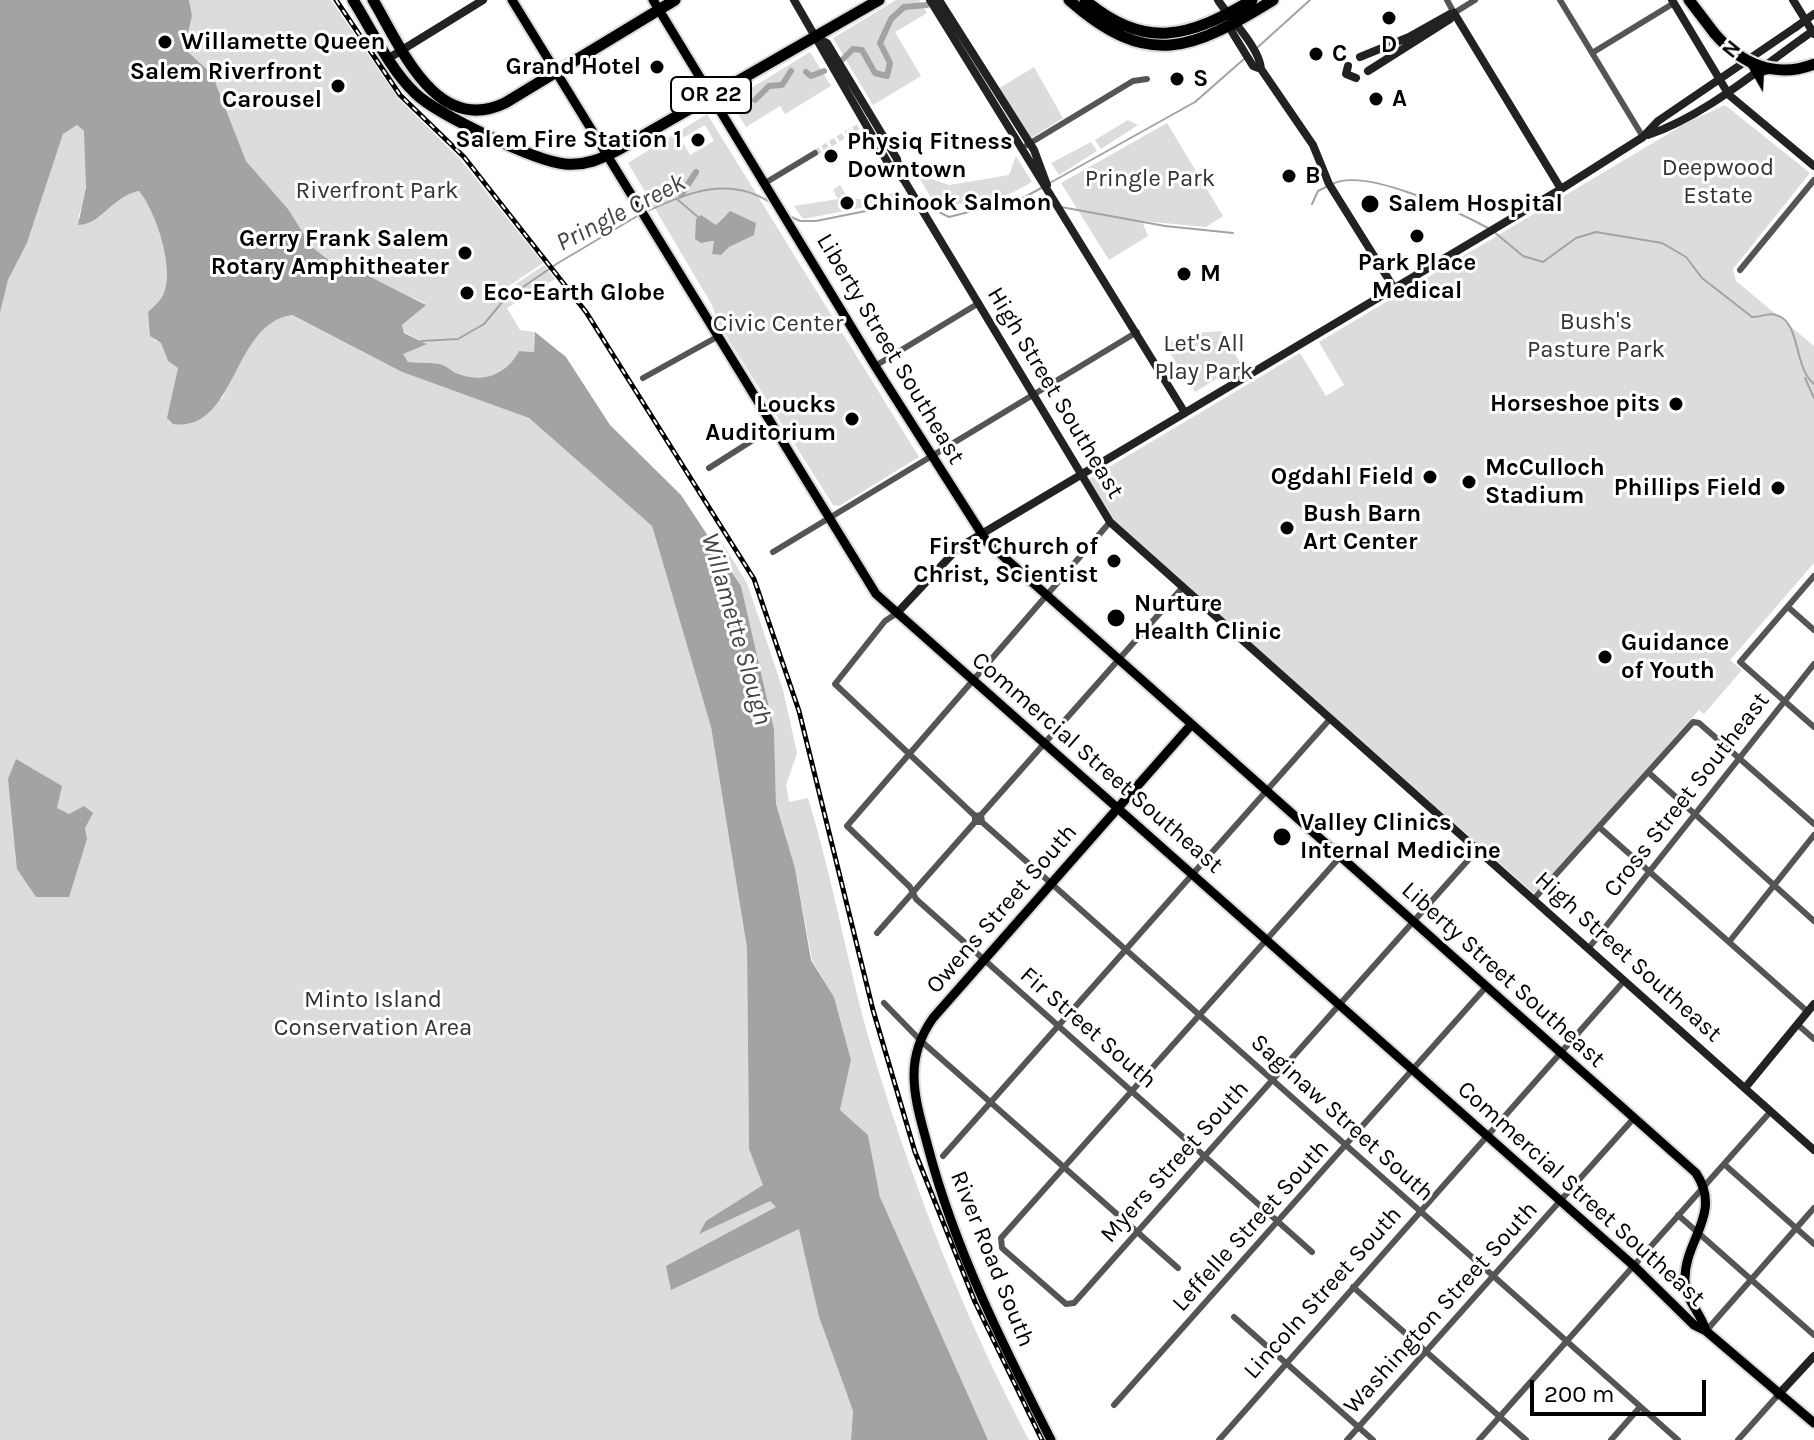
<!DOCTYPE html>
<html>
<head>
<meta charset="utf-8">
<style>
  body { margin:0 }
  #map { position:relative; width:1814px; height:1440px; overflow:hidden; background:#fff; font-family:Karla,sans-serif }
  canvas { display:block }
  .north { position:absolute; left:1710px; top:24px; width:80px; height:80px; -webkit-text-stroke:6px #fff; paint-order:stroke; rotate:309deg; font-size:22px; font-weight:700; line-height:32px; text-align:center; color:#000 }
  .north::after { content:''; display:block; margin:auto; width:28px; height:36px; background:#000; clip-path:polygon(50% 0,100% 100%,50% 72%,0 100%) }
  .scale { position:absolute; left:1530px; top:1380px; width:176px; height:36px; box-sizing:border-box; border:4px solid #000; border-top:0; padding-left:10px; font-size:24px; line-height:28px; white-space:nowrap; color:#000; -webkit-text-stroke:6px #fff; paint-order:stroke }
</style>
</head>
<body>
<div id="map">
<canvas width="1814" height="1440"></canvas>
<div class="north">N</div>
<div class="scale">200 m</div>
</div>
<script>
const context = document.querySelector('canvas').getContext('2d');
context.lineJoin = 'round';
function fill(path, color) { context.fillStyle = color; context.fill(path, 'evenodd'); }
function stroke(path, color, width, dash) { context.strokeStyle = color; context.lineWidth = width; context.lineCap = dash ? 'butt' : 'round'; context.setLineDash(dash || []); context.stroke(path); }
function drawText(font, color, halo, rows, align = 'center') {
  context.font = font + ' Karla,sans-serif'; context.lineWidth = 6; context.setLineDash([]); context.textBaseline = 'middle'; context.strokeStyle = halo; context.fillStyle = color; for (const [text, x, y, turn = 0] of rows) {
    context.save(); context.translate(x, y); context.rotate((+turn || 0) * Math.PI / 180); context.textAlign = isNaN(turn) ? turn : align; if (halo) context.strokeText(text, 0, 0); context.fillText(text, 0, 0); context.restore();
  }
}
fill(new Path2D(`
  M189 0H331L399 99 460 159 543 263 497 294 499 300 501 294 544 265 555 279 507 308 520 330 535 332 534 352 519 351C506 375 482 384 456 373 450 370 446 365 439 364 429 362 418 363 408 362L402 354 426 343 404 332 402 325 426 304 371 277 349 276 312 247 288 209 246 161 212 74 188 52 186 42 192 16Z
  M896 0H919L927 13 895 32 921 76 873 105 833 38Z
  M810 52 831 86 785 114 780 106 746 127 730 101Z
  M1034 67 1063 118 1031 138 998 89Z
  M1725 105 1810 173 1733 269 1736 281 1814 346V563L1730 660 1742 670 1704 714 1699 710 1538 891 1533 893 1116 523 1104 511 1089 479 1300 353 1326 396 1344 385 1319 342 1688 122Z
  M707 114 919 457 839 506 833 505 718 323 712 305 628 163ZM705 125 714 141 690 155 681 139ZM725 215 735 216 736 243 712 253 715 241 705 243 696 219 701 216 716 225Z
  M1128 120 1138 125 1101 149 1095 140Z
  M1167 123 1223 216 1206 227 1142 221 1148 236 1109 260 1061 183Z
  M77 125 84 131C89 158 88 192 78 218H98L126 194 139 191C156 213 174 266 164 293 161 301 154 306 148 312L154 340 161 343 168 361 178 368 173 392 222 399C236 369 255 320 291 315L402 372 529 418 652 526 711 727 747 948 749 1149 800 1228 819 1317 853 1411 851 1440H0V313L8 280 27 243 63 134Z
  M1091 142 1097 151 1059 175 1051 163Z
  M1016 156 1032 182C1000 201 971 209 933 201L917 174 949 185 1009 175Z
  M840 185 848 198 867 200 897 192 902 200 803 219 794 206 838 199 833 190Z
  M1221 331 1241 364 1195 392 1164 344 1196 333Z
  M723 544 747 583 783 690 797 753 786 785 789 802 808 798C835 885 849 976 876 1063 916 1193 965 1319 1029 1440H988L880 1197 868 1135 840 1110 851 1060 834 997 812 960 795 868 776 804 774 729 741 586 723 557Z`), '#dcdcdc');
fill(new Path2D(`
  M0 0H189L192 16 186 42 188 52 212 74 246 161 288 209 312 247 349 276 367 275 426 305 402 325 404 333 427 344 403 354 408 362C418 363 429 362 439 364 446 365 450 370 456 373 482 384 506 375 519 351L534 352 535 332 566 357 610 425 681 495 741 586 774 729 776 804 795 868 811 960 834 997 851 1060 840 1110 868 1135 880 1197 988 1440H851L853 1411 819 1317 799 1229 671 1290 666 1266 776 1207 770 1201 699 1234 706 1221 763 1185 749 1149 747 948 711 727 652 526 529 418 402 372 292 315C232 323 236 433 173 424L167 418 178 368 168 361 161 343 150 336 148 312C154 306 161 301 164 293 174 267 156 212 139 191 112 196 103 224 78 225L86 187 84 131 77 125 63 134 27 243 8 280 0 313Z
  M730 211 756 223 754 235 729 247 721 255 712 254 714 241 701 243 695 239 696 219 701 215 716 225Z
  M16 759 62 786 57 808 69 814 84 806 93 813 85 828 87 839 69 897H36L17 869 8 779Z`), '#a3a3a3');
stroke(new Path2D(`
  M1258 47 1310 0
  M1048 184 1195 102 1244 59
  M1332 184C1366 167 1456 211 1488 228
  M1027 196 1051 204
  M677 199 698 217
  M921 203 949 217 1023 198 1043 187
  M1312 204 1318 191 1326 187
  M1061 207 1165 226 1233 233
  M645 212C686 194 728 174 771 203
  M789 216 800 221H816L911 202
  M1493 231 1523 256 1543 262 1576 238 1596 232 1662 243 1686 257 1702 278 1752 317C1760 318 1768 312 1776 315 1801 321 1793 367 1814 384
  M421 341 458 339 484 324 504 300 558 263 639 215
  M1805 378 1814 398`), '#a3a3a3', 2);
stroke(new Path2D(`
  M842 60 853 49 862 50 875 73 887 76 890 63 880 43 891 19 904 7 927 5
  M806 72 811 76 824 71
  M755 100 769 86 782 85 791 71
  M681 195 696 172`), '#a3a3a3', 6);
stroke(new Path2D(`
  M815 153 858 127`), '#d9d9d9', 6, [6, 3]);
const primary = new Path2D(`
  M512 0 876 594 1634 1266 1694 1325 1706 1331 1814 1423
  M653 0 875 366 987 542 1696 1173C1723 1214 1684 1240 1685 1280 1685 1301 1701 1312 1706 1331
  M1051 1440C1003 1345 955 1250 928 1147 922 1124 914 1100 914 1075 914 1054 921 1035 933 1018L1191 725`);
const highway = new Path2D(`
  M353 0C372 30 389 68 415 93 436 114 535 161 565 164 585 166 601 159 618 150L879 0
  M373 0C401 47 436 136 505 103L675 0
  M1069 0C1148 70 1192 50 1273 0
  M1085 0C1145 51 1190 37 1252 0
  M1689 0 1715 34`);
stroke(primary, '#dbdbdb', 13);
stroke(highway, '#dbdbdb', 15);
stroke(new Path2D(`
  M1447 0 1454 13 1475 0
  M1560 0 1643 137
  M1592 53 1674 3
  M1027 145 1133 81 1147 79
  M765 183 815 153
  M1740 270 1814 180
  M875 366 979 303
  M643 378 717 337
  M709 468 772 428
  M1110 522 847 826 910 887 916 899 1312 1252
  M773 552 1137 332
  M1814 576 1740 662 1814 727
  M1788 607 1814 630
  M897 613 885 621 835 684 975 816
  M1648 772 1814 921
  M981 815 1182 588
  M982 822 981 815 975 816V822H982L1678 1440
  M1599 827 1808 1012
  M1340 857 1001 1238 1002 1248 1066 1304 1074 1303 1477 850
  M1533 900 1693 722 1699 723 1814 824
  M877 933 975 822
  M1729 942 1814 835
  M1588 949 1814 664
  M884 1003 920 1040 1178 1268
  M1797 1024 1814 1039
  M943 1156 1330 719
  M1724 1164 1814 1244
  M1678 1215 1814 1335
  M1353 1287 1526 1440
  M1234 1317 1373 1440
  M1706 1331 1814 1208
  M1114 1405 1486 987
  M1219 1440 1624 981
  M1347 1440 1634 1118
  M1479 1440 1771 1111
  M1611 1440 1640 1407
  M1738 1440 1778 1395`), '#555', 6);
stroke(new Path2D(`
  M794 0 888 163 904 180 1110 522 1814 1150
  M930 0 1185 413
  M939 0 1034 150 1047 185
  M1218 0C1230 19 1260 48 1261 69
  M1672 0 1729 95 1814 166
  M1793 0 1814 34
  M1454 13 1561 189
  M1233 25 1232 32 1253 66 1261 69 1313 145 1329 184 1394 288
  M817 38 827 43 897 159 900 174
  M1360 57 1409 37 1450 14
  M389 58 483 0
  M1348 66 1346 74 1356 78
  M1368 71 1450 19 1454 13
  M1648 135C1704 116 1755 72 1803 38
  M897 613 958 548 1561 189 1643 137 1658 121 1796 27
  M1745 1088 1814 1004
  M1778 1395 1814 1356`), '#222', 8);
stroke(primary, '#000', 9);
stroke(highway, '#000', 11);
const rail = new Path2D(`
  M336 0 400 95 464 157 586 312 754 579 799 711 873 1010 915 1152 975 1302 1042 1440`);
stroke(rail, '#000', 5);
stroke(rail, '#fff', 2, [6]);
const highwayBridge = new Path2D(`
  M1715 34C1741 64 1776 79 1814 64`);
stroke(highwayBridge, '#dbdbdb', 15, []);
stroke(new Path2D(`
  M1796 27 1814 14
  M1803 38 1814 30`), '#222', 8);
stroke(highwayBridge, '#000', 11);
for (const [x, y, r, color] of [
  [1389,18,8,"#000"],
  [165,42,8,"#000"],
  [1316,54,8,"#000"],
  [657,67,8,"#000"],
  [1177,79,8,"#000"],
  [338,86,8,"#000"],
  [1376,99,8,"#000"],
  [698,140,8,"#000"],
  [831,156,8,"#000"],
  [1289,176,8,"#000"],
  [847,203,8,"#000"],
  [1370,204,10,"#000"],
  [1417,236,8,"#000"],
  [465,253,8,"#000"],
  [1184,274,8,"#000"],
  [467,293,8,"#000"],
  [1676,404,8,"#000"],
  [852,419,8,"#000"],
  [1430,477,8,"#000"],
  [1469,482,8,"#000"],
  [1778,488,8,"#000"],
  [1287,528,8,"#000"],
  [1114,561,8,"#000"],
  [1116,618,10,"#000"],
  [1605,657,8,"#000"],
  [1282,837,10,"#000"]
]) { const dot = new Path2D(); dot.arc(x, y, r, 0, 2 * Math.PI); context.fillStyle = color; context.fill(dot); stroke(dot, '#fff', 3); }
for (const [x, y, w] of [
  [711,95,80]
]) { const box = new Path2D(); box.roundRect(x - w / 2, y - 18, w, 36, 6); context.fillStyle = '#fff'; context.fill(box); stroke(box, '#000', 2); }
drawText('bold 22px', '#000', null, [
  ["OR 22",711,95]
]);
drawText('bold 24px', '#000', '#fff', [
  ["Willamette Queen",181,42],
  ["D",1389,45,"center"],
  ["C",1332,54],
  ["Grand Hotel",641,67,"right"],
  ["Salem Riverfront",322,72,"right"],
  ["Carousel",322,100,"right"],
  ["S",1193,79],
  ["A",1392,99],
  ["Salem Fire Station 1",682,140,"right"],
  ["Physiq Fitness",847,142],
  ["Downtown",847,170],
  ["B",1305,176],
  ["Chinook Salmon",863,203],
  ["Salem Hospital",1388,204],
  ["Gerry Frank Salem",449,239,"right"],
  ["Rotary Amphitheater",449,267,"right"],
  ["Park Place",1417,263,"center"],
  ["Medical",1417,291,"center"],
  ["M",1200,274],
  ["Eco-Earth Globe",483,293],
  ["Horseshoe pits",1660,404,"right"],
  ["Loucks",836,405,"right"],
  ["Auditorium",836,433,"right"],
  ["McCulloch",1485,468],
  ["Stadium",1485,496],
  ["Ogdahl Field",1414,477,"right"],
  ["Phillips Field",1762,488,"right"],
  ["Bush Barn",1303,514],
  ["Art Center",1303,542],
  ["First Church of",1098,547,"right"],
  ["Christ, Scientist",1098,575,"right"],
  ["Nurture",1134,604],
  ["Health Clinic",1134,632],
  ["Guidance",1621,643],
  ["of Youth",1621,671],
  ["Valley Clinics",1300,823],
  ["Internal Medicine",1300,851]
], 'left');
drawText('24px', '#333', '#fff', [
  ["Deepwood",1718,168],
  ["Estate",1718,196],
  ["Pringle Park",1150,179],
  ["Riverfront Park",377,191],
  ["Bush's",1596,322],
  ["Pasture Park",1596,350],
  ["Civic Center",778,324],
  ["Let's All",1204,344],
  ["Play Park",1204,372],
  ["Minto Island",373,1000],
  ["Conservation Area",373,1028]
]);
drawText('24px', '#000', '#fff', [
  ["Liberty Street Southeast",890,349,59],
  ["High Street Southeast",1055,393,59],
  ["Commercial Street Southeast",1097,763,41],
  ["Cross Street Southeast",1687,795,-52],
  ["Owens Street South",1002,909,-49],
  ["High Street Southeast",1628,957,42],
  ["Liberty Street Southeast",1503,975,42],
  ["Fir Street South",1088,1028,41],
  ["Saginaw Street South",1342,1118,42],
  ["Myers Street South",1175,1162,-48],
  ["Commercial Street Southeast",1581,1194,42],
  ["Leffelle Street South",1251,1226,-48],
  ["River Road South",992,1259,68],
  ["Lincoln Street South",1323,1293,-48],
  ["Washington Street South",1441,1308,-48]
]);
drawText('italic 26px', '#444', '#fff', [
  ["Pringle Creek",621,213,-27],
  ["Willamette Slough",736,629,74]
]);
</script>
</body>
</html>
